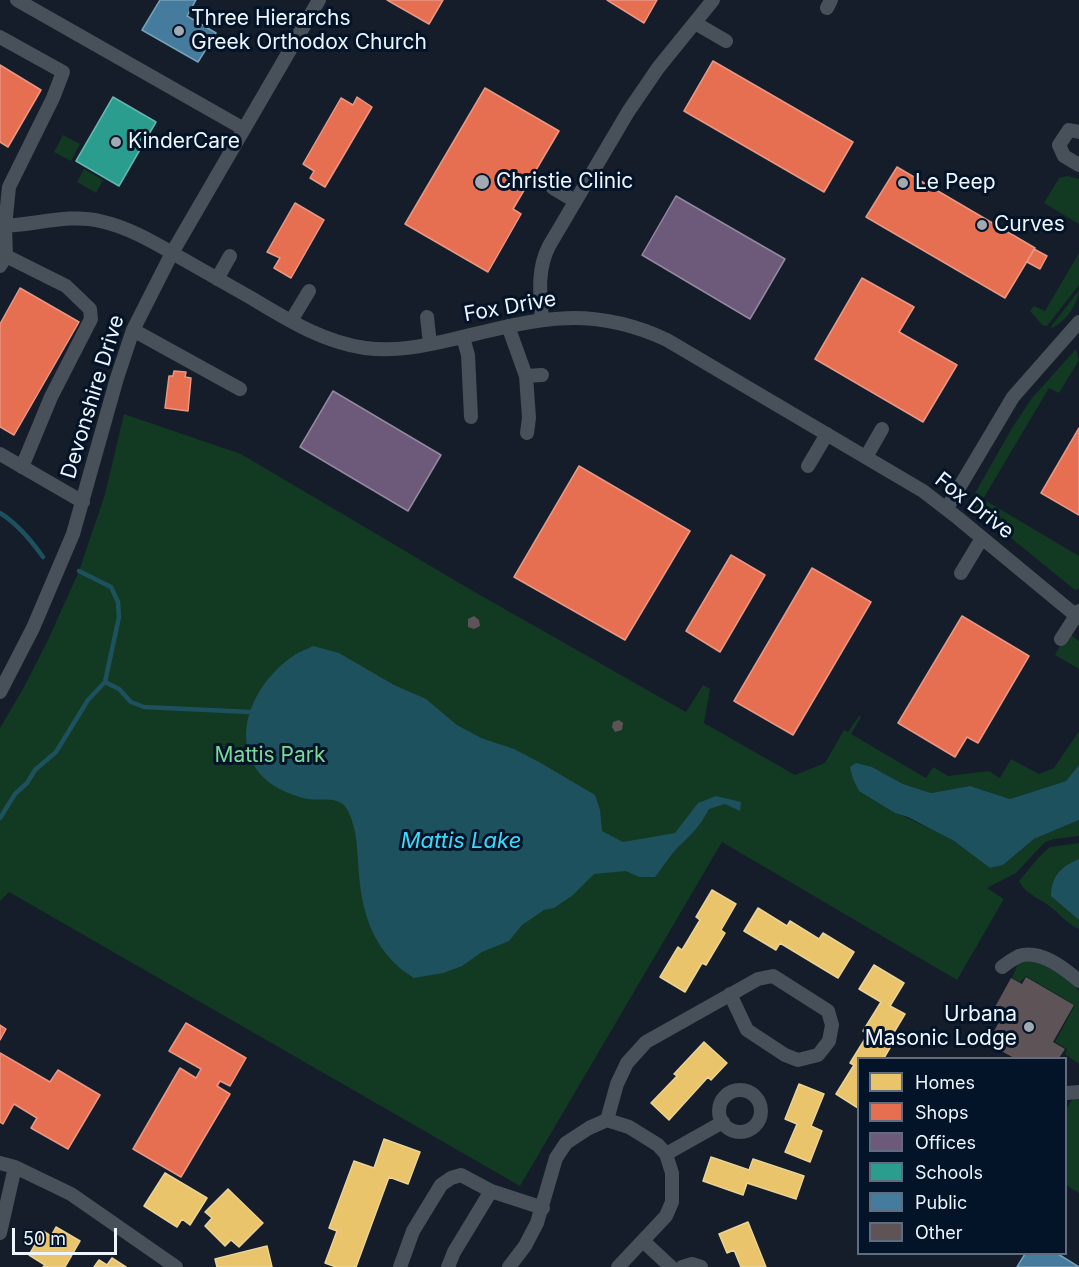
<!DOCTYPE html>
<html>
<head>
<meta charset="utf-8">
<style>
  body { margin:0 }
  #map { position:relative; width:1079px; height:1267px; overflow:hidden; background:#141d29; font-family:Inter,sans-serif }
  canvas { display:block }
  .legend { position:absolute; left:857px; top:1057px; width:210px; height:198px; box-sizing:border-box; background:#031328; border:2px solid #616d7e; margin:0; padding:8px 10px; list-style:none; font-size:18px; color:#edf5fe }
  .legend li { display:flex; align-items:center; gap:12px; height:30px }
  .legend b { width:30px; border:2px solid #616d7e }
  .scale { position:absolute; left:12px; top:1228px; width:105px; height:27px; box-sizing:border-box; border:3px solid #edf5fe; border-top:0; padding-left:8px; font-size:18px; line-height:21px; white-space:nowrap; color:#edf5fe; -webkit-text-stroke:4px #031328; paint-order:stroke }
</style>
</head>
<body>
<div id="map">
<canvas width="1079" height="1267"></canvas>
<ul class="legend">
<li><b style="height:16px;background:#e9c46a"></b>Homes</li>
<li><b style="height:16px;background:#e76f51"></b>Shops</li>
<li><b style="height:16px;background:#6d597a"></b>Offices</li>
<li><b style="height:16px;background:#2a9d8f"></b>Schools</li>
<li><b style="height:16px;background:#457b9d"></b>Public</li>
<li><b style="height:16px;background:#5e5357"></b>Other</li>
</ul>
<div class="scale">50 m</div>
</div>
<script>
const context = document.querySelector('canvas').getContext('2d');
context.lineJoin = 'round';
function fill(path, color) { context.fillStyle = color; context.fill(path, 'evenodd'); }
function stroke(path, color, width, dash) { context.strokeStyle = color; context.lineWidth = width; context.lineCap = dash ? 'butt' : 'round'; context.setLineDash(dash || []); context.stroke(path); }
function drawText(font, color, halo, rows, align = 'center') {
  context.font = font + ' Inter,sans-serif'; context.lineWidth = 6; context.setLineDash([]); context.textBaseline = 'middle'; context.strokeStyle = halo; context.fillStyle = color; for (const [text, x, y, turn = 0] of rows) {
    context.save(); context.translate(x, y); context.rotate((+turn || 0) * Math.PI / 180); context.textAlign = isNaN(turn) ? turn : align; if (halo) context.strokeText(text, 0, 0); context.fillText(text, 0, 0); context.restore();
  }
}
fill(new Path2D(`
  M63 135 80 144 71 161 54 152Z
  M84 169 103 180 96 193 77 182Z
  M1067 176 1079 179V224L1044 203 1059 178Z
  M1079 253V285L1047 326 1042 325 1030 311 1034 306 1045 311Z
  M1079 290C1079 303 1063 326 1050 328Z
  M1076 349 1079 360 1059 393 1049 388 983 499 1079 556V589L1075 590 969 504 1012 428 1032 398Z
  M124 414 241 454 473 591 686 712 703 685 710 689 704 723 795 775 825 763 844 730 848 732 859 716 861 717 851 734 926 778 933 767 948 776 989 771 1000 778 1011 759 1039 774 1054 768 1079 731V765L1066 781 1010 799 970 786 931 793 903 784 872 767 878 801C901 817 928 826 952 840 965 848 978 859 990 868L1003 865 1034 839 1079 820V836L1054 839 1045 842 1016 873 987 888 1004 899 957 980 722 842 520 1186 9 892 0 901V728L24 687 48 640 79 571 105 494Z
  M1070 634 1079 641V669L1055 655 1063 640Z
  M1079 843V859C1061 866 1051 877 1052 896L1079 920V929C1067 924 1062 916 1052 908 1040 898 1026 895 1019 881L1039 857 1050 847Z
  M1036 960 1063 975 1079 991V1064L1065 1054 1067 1049 1055 1042 1075 1005 1026 976 1020 982 1012 978 1019 961Z
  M1079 1087V1193L1066 1185V1110Z`), '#123922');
fill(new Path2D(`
  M313 646 339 653 394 685 426 699 457 725 481 738 514 749 539 762 595 795 600 810 602 831 623 842 675 833 698 803 716 796 741 802 740 811 725 804 709 809C700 826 692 834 679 846 670 855 663 867 655 877H639L626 871 594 874 573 895 554 908 544 910 522 925 509 941 482 952 462 966 443 973 414 978C376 955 362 917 359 874 357 852 358 831 348 811 341 795 321 801 308 799 292 796 274 788 263 777 228 739 253 686 289 659 296 653 305 650 313 646Z
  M856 763 872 767 903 784 931 793 970 786 1010 799 1066 781 1079 765V820L1034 839 1003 865 990 868 954 841 908 817 895 813 859 791 853 779 850 767Z
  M1079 859V920L1051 896C1051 877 1061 866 1079 859Z`), '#1d515d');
const homes = new Path2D(`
  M712 890 736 904 721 930 725 933 706 965 702 963 685 992 660 977 678 947 682 950 700 920 696 917Z
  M758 908 787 926 790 921 819 939 823 933 854 952 838 978 780 943 776 950 744 931Z
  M874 965 904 983 890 1006 905 1014 887 1044 891 1046 884 1058H858V1108L836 1094 854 1065 850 1063 868 1034 863 1031 881 1002 859 989Z
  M704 1042 727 1063 711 1080 708 1077 669 1120 651 1103 677 1076 674 1074Z
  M799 1084 824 1094 811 1126 822 1131 810 1162 785 1152 797 1124 785 1119Z
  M384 1139 420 1152 408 1184 389 1177 356 1267H336L325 1263 337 1231 329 1228 354 1161 374 1168Z
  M711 1157 749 1170 753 1159 804 1176 796 1199 747 1183 743 1195 703 1181Z
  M165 1173 207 1198 190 1225 182 1219 177 1227 144 1206Z
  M228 1189 263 1223 239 1247 231 1240 225 1246 205 1226 212 1218 205 1212Z
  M748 1222 766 1267H741L734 1250 727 1253 719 1234Z
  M56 1227 80 1241 65 1267H43L45 1265 29 1255 43 1231 51 1236Z
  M267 1246 272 1267H217L215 1259Z
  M112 1258 126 1267H94L99 1260 107 1265Z`);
fill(homes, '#e9c46a');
stroke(homes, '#ead396', 1.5);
const shops = new Path2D(`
  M387 0H443L429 24Z
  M607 0H657L644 23Z
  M713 61 853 142 824 192 684 111Z
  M0 65 41 90 8 147 0 142Z
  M485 88 559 131 513 209 521 214 488 272 405 224Z
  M357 97 372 107 325 187 310 178 314 171 303 164 341 98 353 105Z
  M897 167 1035 248 1005 298 866 217Z
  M295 203 324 220 291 278 274 268 280 258 267 252Z
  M1034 249 1047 256 1040 269 1027 262Z
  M862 278 914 307 899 332 957 365 923 422 815 359Z
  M20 288 79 322 14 435 0 427V324Z
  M174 371 186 372 185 377 191 378 188 411 165 408 169 376H173Z
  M1079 428V515L1041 493Z
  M579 466 690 531 625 640 514 577Z
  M731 555 765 575 720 652 686 631Z
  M812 568 871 602 793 735 734 701Z
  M962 616 1029 656 978 743 967 737 955 757 898 723Z
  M186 1023 246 1058 230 1086 220 1081 217 1086 230 1094 181 1177 133 1149 180 1068 196 1078 201 1069 169 1051Z
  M0 1025 6 1029 0 1040Z
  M0 1053 50 1082 58 1070 100 1095 68 1149 31 1128 37 1118 14 1104 3 1124 0 1122Z`);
fill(shops, '#e76f51');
stroke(shops, '#e99785', 1.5);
const offices = new Path2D(`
  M676 196 785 259 750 319 642 255Z
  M333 391 441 455 408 511 300 447Z`);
fill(offices, '#6d597a');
stroke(offices, '#9388a2', 1.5);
const schools = new Path2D(`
  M113 97 156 122 119 186 76 161Z`);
fill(schools, '#2a9d8f');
stroke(schools, '#64b7b0', 1.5);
const public = new Path2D(`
  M160 0H196L187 16 216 33 198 62 142 30Z
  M1025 1254H1058L1079 1267H1017Z`);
fill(public, '#457b9d');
stroke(public, '#77a0ba', 1.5);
stroke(new Path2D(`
  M0 513C18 524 31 540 43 557
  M105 682 119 689 131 702 144 707 250 712
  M0 818 15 794 27 783 35 770 56 752 88 700 105 682 119 617 118 602 111 587 79 571`), '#1d515d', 4.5);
fill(new Path2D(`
  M474 616 479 620 480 626 474 629 468 627V619Z
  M619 720 623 723 622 730 615 732 612 727 613 722Z
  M1026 977 1074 1005 1053 1042 1065 1049 1059 1058H1014L987 1043 1005 1012 995 1007 1011 978 1022 984Z`), '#5e5357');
stroke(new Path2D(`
  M17 0 244 129
  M827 8 831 0
  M695 23 726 41
  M0 37 63 72 53 98 9 187 5 226 6 256
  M1079 132 1069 130 1059 145 1064 156 1079 165
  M553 188 575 201
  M0 226C32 226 68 213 100 221 127 227 150 240 174 254 200 269 227 284 253 299 288 320 323 342 365 348 396 352 424 346 454 339 533 320 588 303 667 340L923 491 958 518 1079 618
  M0 266 6 256 66 286 90 309 91 319 51 397 22 467
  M217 279 230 256
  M427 317 430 344
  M542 319C540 294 537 269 549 246L628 112 658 68 713 0
  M291 321 309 291
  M508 326 526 376 529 418 527 433
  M133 330 240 389
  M463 337 468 355 471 417
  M526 376 542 375
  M0 454 83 502
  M866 457 882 429
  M808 466 827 434
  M947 508 1013 397 1079 322
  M961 573 982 538
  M1061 639 1079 611
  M0 692 33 628 73 534 117 378 133 330 172 253 319 0
  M1002 967C1007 963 1013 959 1019 956 1040 949 1064 968 1079 981
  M719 1111a21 21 0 1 1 42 0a21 21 0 1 1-42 0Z
  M1067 1093 1079 1092
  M607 1120 617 1084 627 1063 646 1042 758 979 773 976 828 1011 832 1025 829 1041 818 1055 798 1060 785 1055 747 1030 730 994
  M666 1154 723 1122
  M0 1163 15 1167 71 1194 176 1267
  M0 1233 15 1167
  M643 1241 671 1267
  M400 1267 413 1231 441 1185 451 1178 461 1175 491 1191 543 1208
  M448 1267 454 1252 491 1191
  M509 1267 525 1246 537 1223 556 1158 566 1143 589 1128 607 1120 629 1127 658 1145 666 1154 672 1173V1202L666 1216 618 1267
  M682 1267 692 1264 701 1267`), '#485059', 14);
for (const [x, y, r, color] of [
  [179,31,6,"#a1a9b3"],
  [116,142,6,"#a1a9b3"],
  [482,182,8,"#a1a9b3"],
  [903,183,6,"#a1a9b3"],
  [982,225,6,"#a1a9b3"],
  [1029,1027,6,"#a1a9b3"]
]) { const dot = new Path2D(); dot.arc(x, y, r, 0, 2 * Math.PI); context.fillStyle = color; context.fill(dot); stroke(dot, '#031328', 2); }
drawText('21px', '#edf5fe', '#031328', [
  ["Three Hierarchs",191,19],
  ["Greek Orthodox Church",191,43],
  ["KinderCare",128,142],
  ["Christie Clinic",496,182],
  ["Le Peep",915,183],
  ["Curves",994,225],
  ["Urbana",1017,1015,"right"],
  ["Masonic Lodge",1017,1039,"right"]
], 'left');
drawText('21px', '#edf5fe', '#031328', [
  ["Fox Drive",510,307,-10],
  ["Devonshire Drive",93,397,-73],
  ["Fox Drive",974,506,38]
]);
drawText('21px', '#7bda98', '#031328', [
  ["Mattis Park",270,756]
]);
drawText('italic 22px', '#3dd9f8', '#031328', [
  ["Mattis Lake",461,841]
]);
</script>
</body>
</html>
